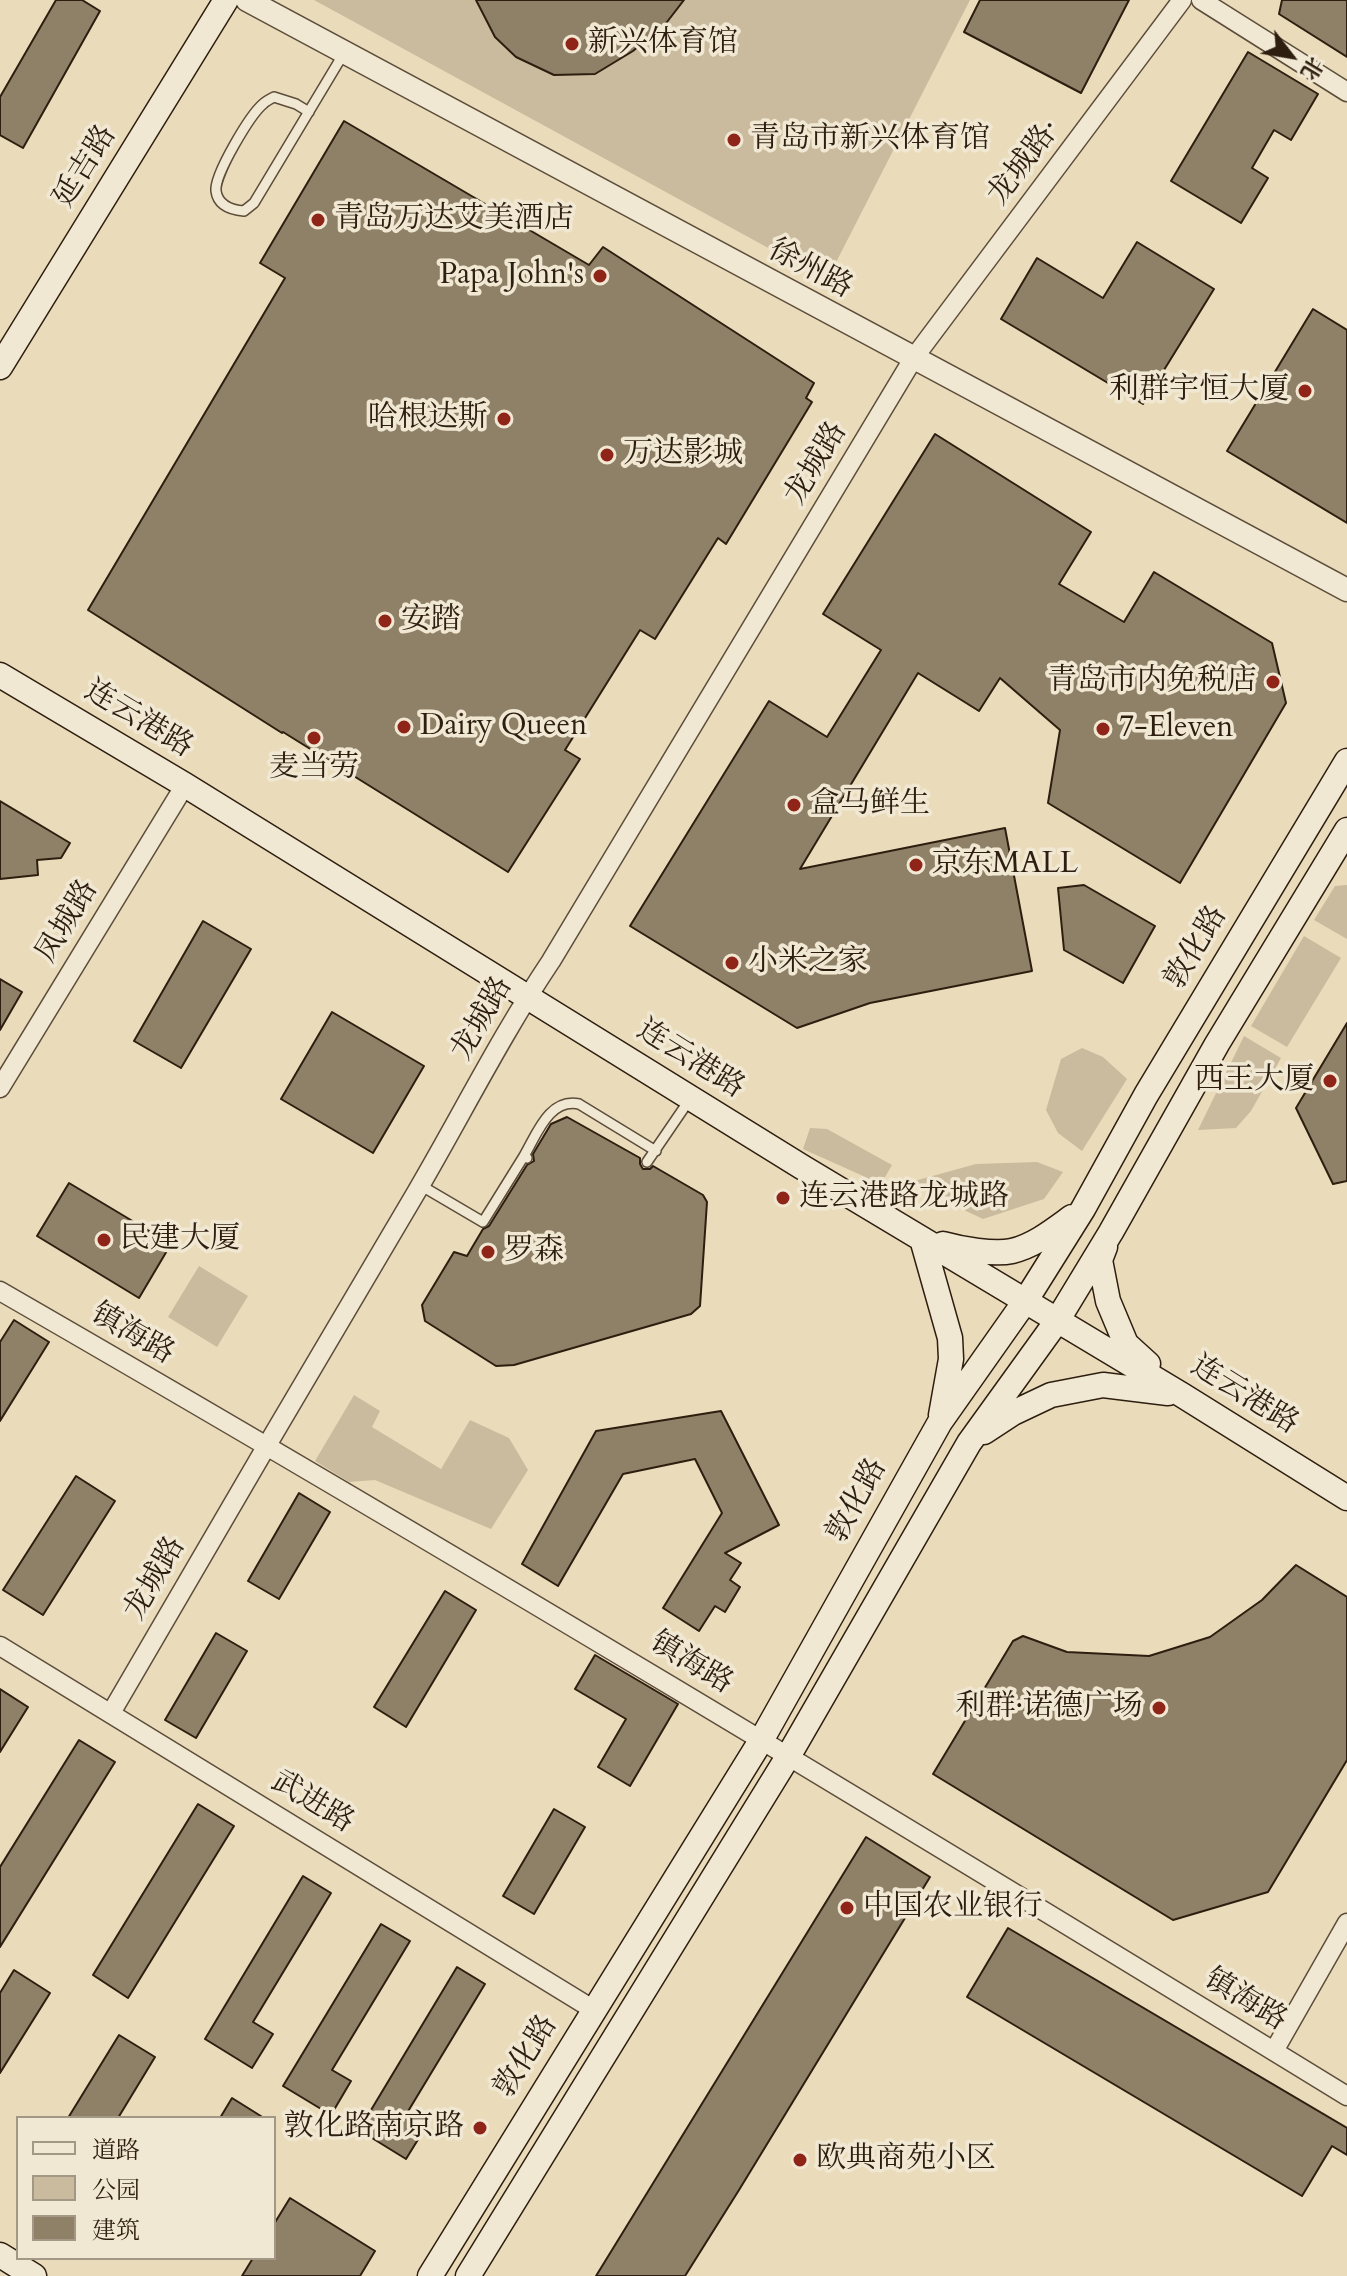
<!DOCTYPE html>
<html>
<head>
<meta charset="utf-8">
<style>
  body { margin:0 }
  #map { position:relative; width:1347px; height:2276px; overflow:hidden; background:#eadbbb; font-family:Cardo,"Noto Serif SC",serif }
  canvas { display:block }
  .legend { position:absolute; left:16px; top:2116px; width:260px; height:144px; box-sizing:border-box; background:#f1e8d3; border:2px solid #a39785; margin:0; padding:10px 14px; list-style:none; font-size:24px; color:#2d1e0f }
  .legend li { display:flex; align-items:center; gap:16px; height:40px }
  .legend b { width:40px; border:2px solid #a39785 }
  .north { position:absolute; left:1251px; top:16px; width:80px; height:80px; -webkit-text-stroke:6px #f1e8d3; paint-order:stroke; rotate:121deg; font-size:22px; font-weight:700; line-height:32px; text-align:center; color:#2d1e0f }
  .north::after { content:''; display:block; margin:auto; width:28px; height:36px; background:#2d1e0f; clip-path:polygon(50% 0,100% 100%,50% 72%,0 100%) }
</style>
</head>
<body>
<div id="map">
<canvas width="1347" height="2276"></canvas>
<ul class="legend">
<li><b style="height:10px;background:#f1e8d3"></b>道路</li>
<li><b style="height:22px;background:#cabb9e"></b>公园</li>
<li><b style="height:22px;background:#8f8068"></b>建筑</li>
</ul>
<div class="north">北</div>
</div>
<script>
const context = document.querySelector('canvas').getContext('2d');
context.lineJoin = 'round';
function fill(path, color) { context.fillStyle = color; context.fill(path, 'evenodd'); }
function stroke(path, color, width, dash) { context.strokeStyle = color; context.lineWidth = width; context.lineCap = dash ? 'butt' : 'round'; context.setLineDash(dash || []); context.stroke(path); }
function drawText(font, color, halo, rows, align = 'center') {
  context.font = font + ' Cardo,"Noto Serif SC",serif'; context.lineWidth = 7; context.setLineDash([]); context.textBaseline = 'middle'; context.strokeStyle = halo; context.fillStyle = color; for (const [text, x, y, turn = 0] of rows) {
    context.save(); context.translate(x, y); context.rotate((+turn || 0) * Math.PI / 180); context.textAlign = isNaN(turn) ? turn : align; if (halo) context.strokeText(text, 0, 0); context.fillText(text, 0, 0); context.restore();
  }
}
fill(new Path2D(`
  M314 0H970L827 280Z
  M1347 885V939L1314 920 1335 886Z
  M1304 936 1341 958 1287 1047 1251 1026Z
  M1244 1036 1281 1058 1251 1111 1236 1128 1198 1130Z
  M1082 1048 1103 1057 1127 1079 1082 1151 1058 1133 1046 1110 1061 1059Z
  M810 1128 827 1129 892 1165 881 1184 803 1149Z
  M1037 1162 1063 1172 1044 1199 983 1219 907 1183 976 1164Z
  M199 1266 248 1296 217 1347 168 1317Z
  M354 1395 380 1411 372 1427 441 1469 470 1420 509 1438 528 1470 491 1529 375 1480 349 1482 315 1461Z`), '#cabb9e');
const building = new Path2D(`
  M56 0H82L100 11 23 148 0 135V97Z
  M476 0H684L667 22 633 51 595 74 554 75 516 57 495 37Z
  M980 0H1129L1081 93 964 32Z
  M1282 0H1347V57L1279 14Z
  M1248 52 1318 94 1291 140 1274 130 1252 168 1268 178 1241 223 1171 181Z
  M344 121 589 265 603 247 814 383 806 398 812 402 726 544 718 538 655 639 640 630 565 750 580 759 508 872 283 732 282 733 88 610 285 278 260 263Z
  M1137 242 1214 289 1143 404 1001 319 1037 258 1103 298Z
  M1313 309 1347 330V523L1227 451Z
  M935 434 1091 532 1059 584 1124 622 1154 572 1272 643 1286 703 1180 883 1048 803 1060 730 1000 678 979 711 918 673 800 869 1005 828 1032 971 870 1003 797 1028 630 926 769 701 827 737 881 650 823 614Z
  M0 801 70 843 61 858 37 860 38 875 0 879Z
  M1084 885 1155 926 1123 983 1064 950 1058 888Z
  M203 921 251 949 181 1068 134 1041Z
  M0 979 22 992 0 1030Z
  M332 1012 424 1066 373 1153 281 1099Z
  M1347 1023V1181L1333 1184 1296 1108Z
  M567 1117 640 1158V1164L643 1169H650L653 1166 703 1195 707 1202 700 1306 691 1314 514 1365 496 1366 425 1321 422 1305 454 1252 467 1256 483 1229 489 1226 527 1165 534 1161 533 1154 551 1124Z
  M69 1183 171 1244 139 1298 37 1236Z
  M14 1320 49 1342 0 1421V1342Z
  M721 1411 779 1525 725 1553 741 1563 730 1580 740 1587 725 1612 715 1606 699 1631 663 1608 722 1513 695 1459 623 1474 558 1586 522 1564 596 1431Z
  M76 1476 115 1501 43 1615 3 1590Z
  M299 1493 330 1512 279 1599 248 1581Z
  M1296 1565 1347 1597V1760L1268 1892 1173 1920 933 1774 1013 1641 1023 1636 1067 1652 1149 1656 1210 1637 1262 1600Z
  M445 1591 476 1610 406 1727 374 1707Z
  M216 1633 247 1651 196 1738 165 1720Z
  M595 1655 678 1704 630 1786 598 1767 626 1719 575 1689Z
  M0 1689 28 1707 0 1752Z
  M79 1740 115 1762 0 1947V1867Z
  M198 1804 234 1826 128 1998 93 1975Z
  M554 1809 585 1827 534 1914 503 1896Z
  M866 1837 930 1877 739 2190 685 2276H596Z
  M303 1876 331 1893 253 2022 273 2034 252 2068 205 2039Z
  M381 1924 410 1941 332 2070 351 2081 331 2115 283 2086Z
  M1008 1928 1347 2128V2155L1332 2146 1302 2196 967 1997Z
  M457 1967 485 1984 407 2113 427 2125 406 2159 359 2130Z
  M14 1970 50 1993 0 2073V1993Z
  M119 2035 155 2057 118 2118H68Z
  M232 2098 264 2118H220Z
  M290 2198 375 2251 360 2276H242L253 2258H274V2224Z`);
fill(building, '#8f8068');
stroke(building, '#2d1e0f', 2);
const service = new Path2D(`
  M309 112 296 104 274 97C270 99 266 101 263 104 250 115 214 175 216 191 218 206 232 210 244 211L254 203 344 53
  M524 1156C537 1134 549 1098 579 1104L656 1151
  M647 1162 690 1099
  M420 1185 483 1222 524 1156 527 1158`);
const minor = new Path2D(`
  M1201 0 1347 92
  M0 1088 185 785
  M0 1291C453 1552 901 1823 1347 2096
  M0 1646 594 2010
  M111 1713C212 1539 314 1364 417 1191 462 1114 502 1034 551 961L913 359 1182 0
  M1274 2051 1347 1923`);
const tertiary = new Path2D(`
  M247 0 1347 590`);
const secondary = new Path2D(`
  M0 367 226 0
  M0 675 185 785 802 1167 1182 1395 1347 1498
  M922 1239 950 1338 951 1359 941 1415
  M943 1244C961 1249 994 1255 1012 1251 1034 1246 1054 1230 1072 1217
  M1105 1247 1100 1260 1108 1301 1126 1344 1148 1364
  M984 1432 1013 1413 1051 1395 1103 1385 1168 1393
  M0 2255 34 2276
  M430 2276 762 1739 940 1422 1026 1300 1083 1209 1146 1095 1347 761
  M468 2276 789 1755 969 1443 1057 1321 1111 1232 1217 1044 1347 830`);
stroke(service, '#5c4d3a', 12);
stroke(minor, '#5c4d3a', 21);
stroke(tertiary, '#5c4d3a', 25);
stroke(secondary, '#2d1e0f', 27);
stroke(service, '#f1e8d3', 9);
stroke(minor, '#f1e8d3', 18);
stroke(tertiary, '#f1e8d3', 22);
stroke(secondary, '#f1e8d3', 24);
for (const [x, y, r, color] of [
  [572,44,8,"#8f2418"],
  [734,140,8,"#8f2418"],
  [318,220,8,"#8f2418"],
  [600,276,8,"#8f2418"],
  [1305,391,8,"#8f2418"],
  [504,419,8,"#8f2418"],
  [607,455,8,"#8f2418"],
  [385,621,8,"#8f2418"],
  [1273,682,8,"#8f2418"],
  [404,727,8,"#8f2418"],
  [1103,729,8,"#8f2418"],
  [314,738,8,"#8f2418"],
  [794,805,8,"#8f2418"],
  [916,865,8,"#8f2418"],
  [732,963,8,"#8f2418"],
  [1330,1081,8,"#8f2418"],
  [783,1198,8,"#8f2418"],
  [104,1240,8,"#8f2418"],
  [488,1252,8,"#8f2418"],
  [1159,1708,8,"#8f2418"],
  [847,1908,8,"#8f2418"],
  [480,2128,8,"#8f2418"],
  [800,2160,8,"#8f2418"]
]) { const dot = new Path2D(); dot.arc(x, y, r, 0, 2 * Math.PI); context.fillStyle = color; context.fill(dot); stroke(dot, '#f1e8d3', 3); }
drawText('30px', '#2d1e0f', '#f1e8d3', [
  ["新兴体育馆",588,44],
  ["青岛市新兴体育馆",750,140],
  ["青岛万达艾美酒店",334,220],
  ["Papa John's",584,276,"right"],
  ["利群宇恒大厦",1289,391,"right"],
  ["哈根达斯",488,419,"right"],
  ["万达影城",623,455],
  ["安踏",401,621],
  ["青岛市内免税店",1257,682,"right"],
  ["Dairy Queen",420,727],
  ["7-Eleven",1119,729],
  ["麦当劳",314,769,"center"],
  ["盒马鲜生",810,805],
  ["京东MALL",932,865],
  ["小米之家",748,963],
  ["西王大厦",1314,1081,"right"],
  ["连云港路龙城路",799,1198],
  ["民建大厦",120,1240],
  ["罗森",504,1252],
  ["利群·诺德广场",1143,1708,"right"],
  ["中国农业银行",863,1908],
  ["敦化路南京路",464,2128,"right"],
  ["欧典商苑小区",816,2160]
], 'left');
drawText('30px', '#2d1e0f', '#f1e8d3', [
  ["龙城路·",1025,163,-53],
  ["延吉路",86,167,-58],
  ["徐州路",810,270,28],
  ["龙城路",817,464,-59],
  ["连云港路",138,720,31],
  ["凤城路",68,922,-59],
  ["敦化路",1197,948,-59],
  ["龙城路",483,1019,-60],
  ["连云港路",690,1060,32],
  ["镇海路",132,1335,30],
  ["连云港路",1244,1396,32],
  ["敦化路",858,1501,-61],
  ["龙城路",156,1579,-60],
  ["镇海路",691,1664,31],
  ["武进路",312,1803,31],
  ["镇海路",1245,2001,31],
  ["敦化路",527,2057,-58]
]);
</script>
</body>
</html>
